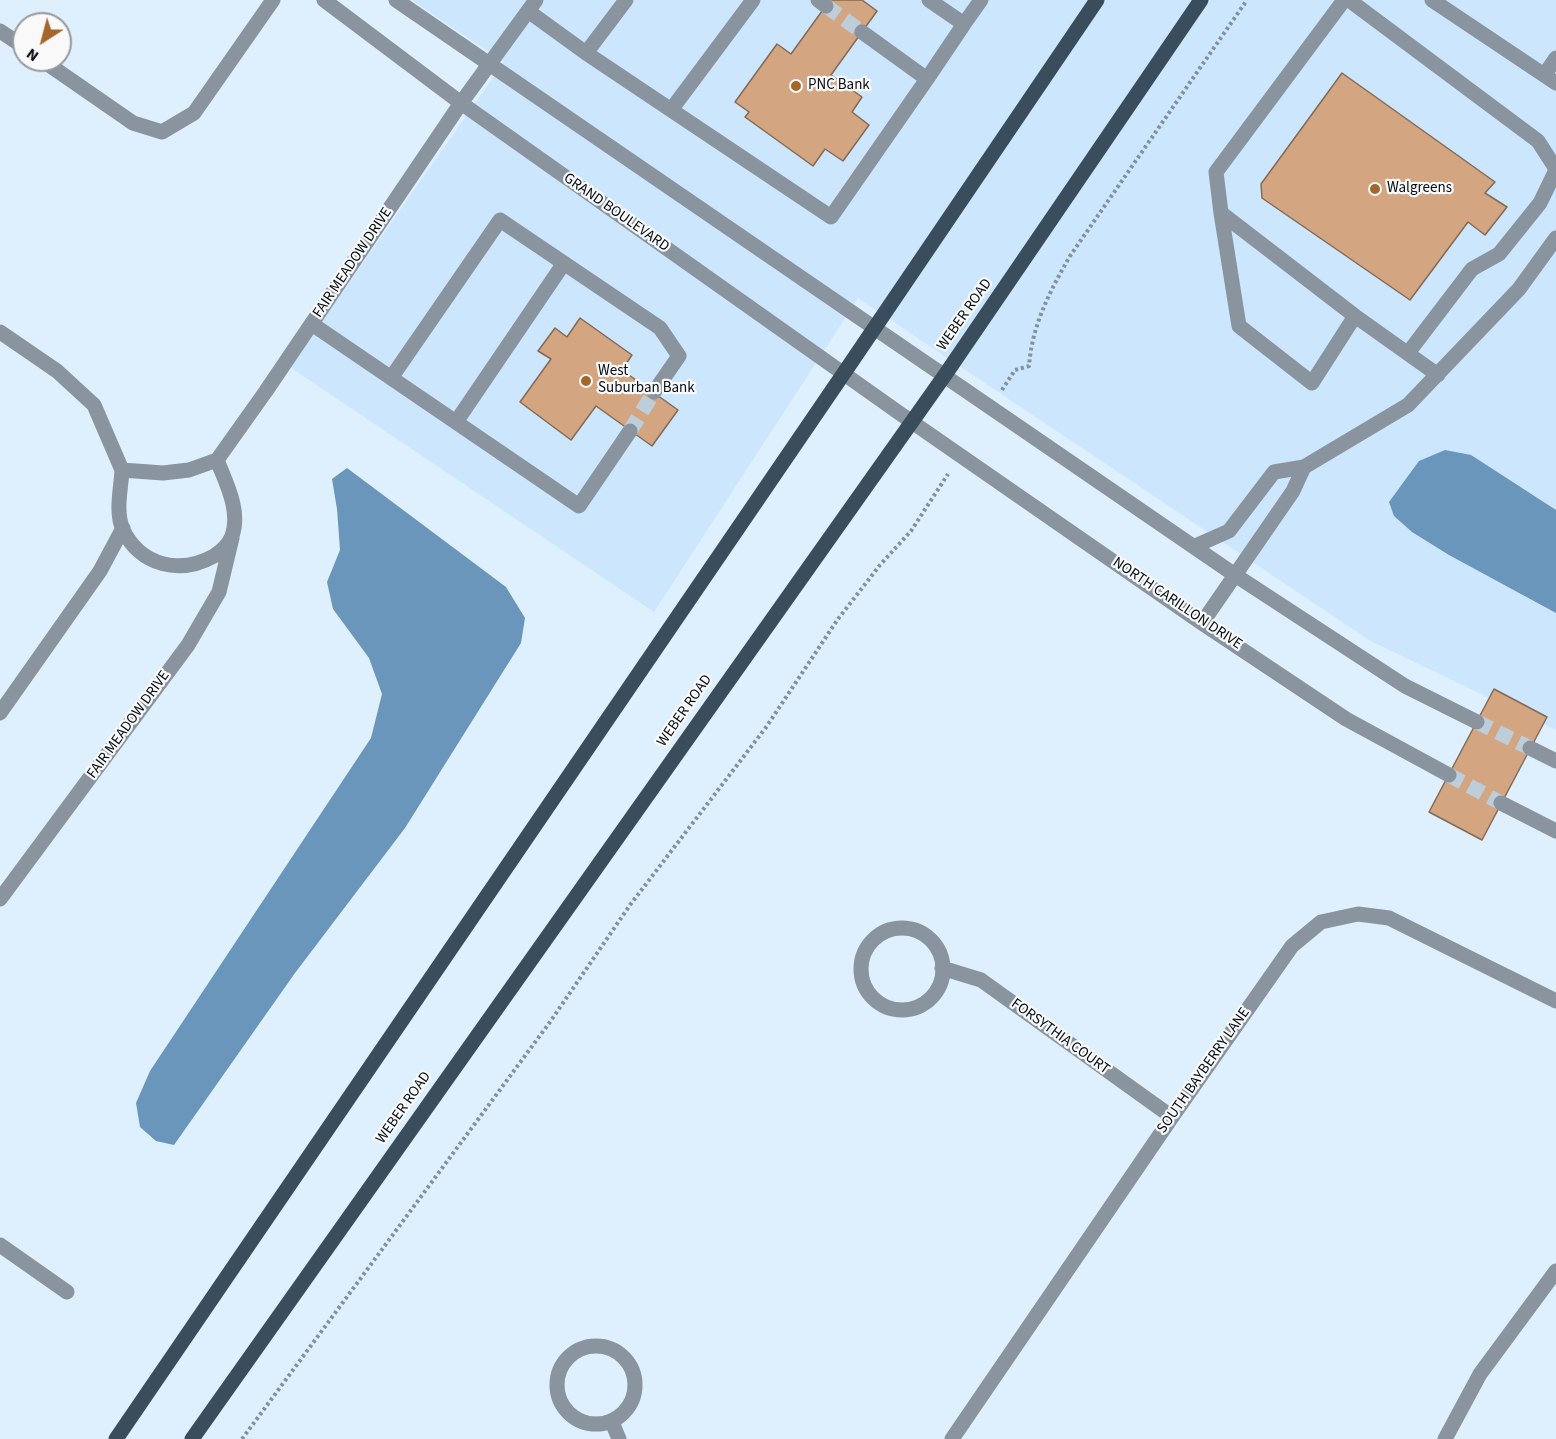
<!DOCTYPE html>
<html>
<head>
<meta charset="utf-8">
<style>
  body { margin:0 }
  #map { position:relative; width:1556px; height:1439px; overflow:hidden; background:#deeffd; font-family:"Source Sans 3",sans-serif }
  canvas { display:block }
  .north { position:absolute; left:12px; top:12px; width:60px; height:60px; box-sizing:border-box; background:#f9f9f9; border:2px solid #979b9e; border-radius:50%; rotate:216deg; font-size:16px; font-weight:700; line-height:24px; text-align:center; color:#050e15 }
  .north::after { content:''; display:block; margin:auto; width:21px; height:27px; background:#a5662c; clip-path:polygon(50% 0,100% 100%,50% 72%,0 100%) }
</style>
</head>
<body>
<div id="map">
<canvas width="1556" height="1439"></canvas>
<div class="north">N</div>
</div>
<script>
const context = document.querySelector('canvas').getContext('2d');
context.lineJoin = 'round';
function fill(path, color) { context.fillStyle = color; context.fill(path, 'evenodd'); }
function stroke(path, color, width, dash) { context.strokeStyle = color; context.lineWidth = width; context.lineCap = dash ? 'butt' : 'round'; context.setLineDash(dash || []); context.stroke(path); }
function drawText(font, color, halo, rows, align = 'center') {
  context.font = font + ' "Source Sans 3",sans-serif'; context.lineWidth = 4.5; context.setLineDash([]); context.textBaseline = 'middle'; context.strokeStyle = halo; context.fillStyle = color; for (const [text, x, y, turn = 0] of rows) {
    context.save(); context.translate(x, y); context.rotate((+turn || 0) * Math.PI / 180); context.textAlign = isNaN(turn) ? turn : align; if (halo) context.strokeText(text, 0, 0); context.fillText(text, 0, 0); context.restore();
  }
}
fill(new Path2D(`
  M412 0H1556V730L1369 640 858 298 654 612 290 367 504 62Z`), '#cbe6fd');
fill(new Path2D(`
  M1445 450 1471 455 1556 510V613L1449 555 1412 532 1394 516 1389 502 1419 461Z
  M347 468 506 587 525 618 521 643 405 828 295 973 174 1145 156 1141 140 1127 136 1103 150 1071 371 738 382 694 369 658 333 609 327 582 340 550 337 509 332 479Z`), '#6a96bb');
const building = new Path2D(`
  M830 0H862L877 11 831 75 862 97 852 112 869 125 843 161 825 149 813 166 745 117 749 112 735 102 777 44 791 54Z
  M1342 73 1495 182 1485 193 1507 207 1485 235 1468 222 1410 300 1262 198 1261 184Z
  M580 318 632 355 622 370 678 410 652 446 596 406 571 440 520 402 551 359 538 351 555 328 567 337Z
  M1494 689 1547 717 1482 840 1429 812Z`);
fill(building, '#d3a681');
stroke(building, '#836a56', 1.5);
stroke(new Path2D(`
  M826 6 862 32
  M630 431 654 392
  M1477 722 1530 748
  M1449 775 1501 803`), '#bdcdda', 15, [15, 8]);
stroke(new Path2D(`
  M1002 390 1015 370 1029 366C1032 325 1050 291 1070 256L1247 0
  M242 1439 550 1022 630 905 767 726 838 619 880 565 911 531 948 474`), '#84919c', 4, [3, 3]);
stroke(new Path2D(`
  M324 0 461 103 912 422 1202 623 1346 719 1449 775
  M396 0 1235 575 1405 686 1477 722
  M626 0 586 53 831 217 927 79 862 32
  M818 0 826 6
  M929 0 964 24 981 0
  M1344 0 1216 172 1221 213 1239 326 1312 383 1355 316
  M1349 0 1538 141 1556 169
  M1432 0 1556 83
  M528 11 586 53
  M0 31 24 47
  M42 60 133 123 162 132 194 113 273 0
  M1545 74 1556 58
  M927 79 964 24
  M671 110 753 0
  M1221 213 1355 316 1438 375
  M312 324 579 506 630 431
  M0 332 57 371 94 405 122 470
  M1408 353 1472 269 1499 254 1540 203 1556 170
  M391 378 500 220 660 328 679 356 654 392
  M456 422 564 263
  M217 460 266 391 461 103 536 0
  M217 460C226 483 241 511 232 536 229 544 220 552 214 556 180 575 141 566 123 530 115 511 121 490 122 470L163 473 189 470Z
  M1195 546 1229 531 1274 472 1304 467 1408 405 1519 289 1556 238
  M1202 623 1293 491 1304 467
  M0 713 100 571 123 528
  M1530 748 1556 761
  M1501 803 1556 831
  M0 899 188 645 219 592 232 538
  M861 969a41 41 0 1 1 82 0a41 41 0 1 1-82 0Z
  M942 968 981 980 1172 1117
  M0 1245 67 1292
  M557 1385a39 39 0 1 1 78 0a39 39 0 1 1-78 0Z
  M612 1422 619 1439
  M952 1439 1172 1117 1292 946 1321 922 1358 914 1389 918 1556 1001
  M1445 1439 1480 1374 1556 1271`), '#89949e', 15);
stroke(new Path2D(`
  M116 1439 844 373 1097 0
  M192 1439 945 375 1201 0`), '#394d5d', 15);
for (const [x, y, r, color] of [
  [796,86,6,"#a5662c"],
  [1375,189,6,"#a5662c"],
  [586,381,6,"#a5662c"]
]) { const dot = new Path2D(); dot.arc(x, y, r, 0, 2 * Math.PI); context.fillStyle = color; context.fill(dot); stroke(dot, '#f9f9f9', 2); }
drawText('15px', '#050e15', '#f9f9f9', [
  ["PNC Bank",808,86],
  ["Walgreens",1387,189],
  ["West",598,372],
  ["Suburban Bank",598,389]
], 'left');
drawText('15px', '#050e15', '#f9f9f9', [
  ["GRAND BOULEVARD",616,213,35],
  ["FAIR MEADOW DRIVE",353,263,-56],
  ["WEBER ROAD",965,315,-55],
  ["NORTH CARILLON DRIVE",1177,604,34],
  ["WEBER ROAD",685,711,-55],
  ["FAIR MEADOW DRIVE",129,725,-54],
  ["FORSYTHIA COURT",1060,1037,36],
  ["SOUTH BAYBERRY LANE",1204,1071,-55],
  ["WEBER ROAD",404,1108,-55]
]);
</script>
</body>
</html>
